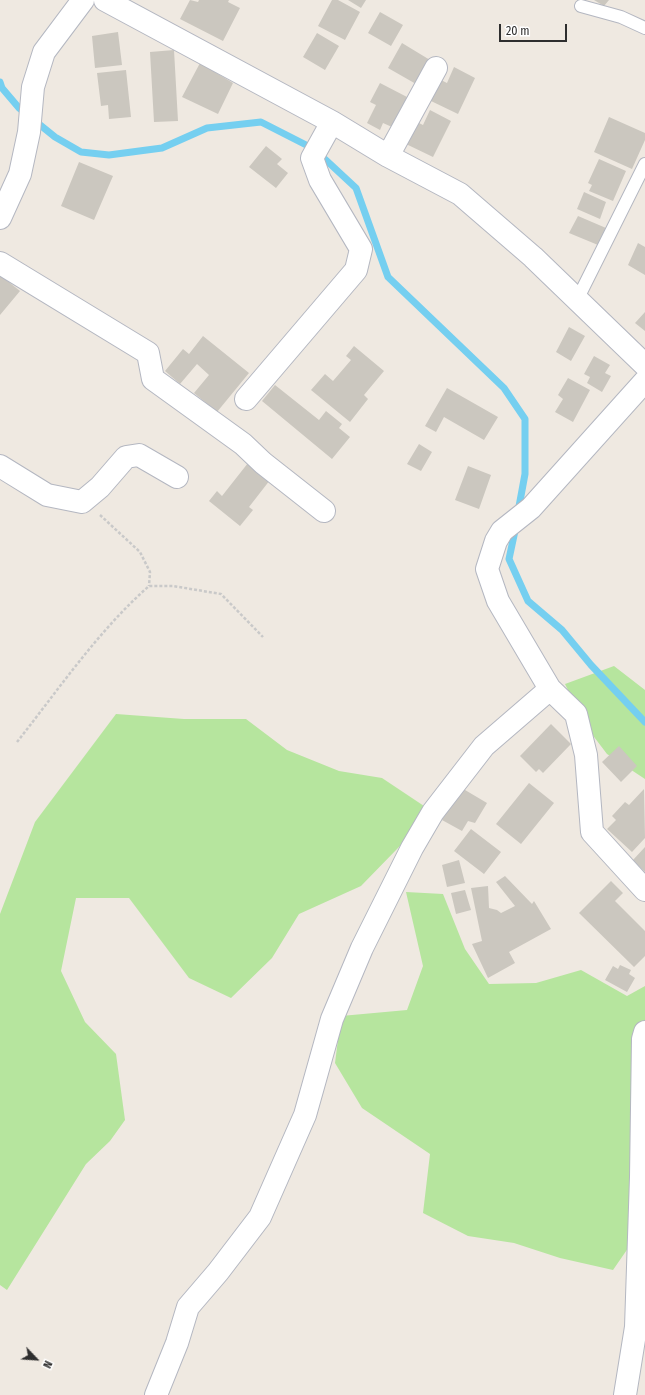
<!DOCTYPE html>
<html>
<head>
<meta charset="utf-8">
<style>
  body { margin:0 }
  #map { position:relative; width:645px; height:1395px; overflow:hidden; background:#efe9e1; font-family:"Fira Sans Condensed",sans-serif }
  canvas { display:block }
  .north { position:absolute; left:16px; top:1339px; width:40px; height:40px; -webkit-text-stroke:3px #fff; paint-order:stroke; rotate:115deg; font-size:11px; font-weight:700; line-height:16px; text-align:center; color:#2e2e2e }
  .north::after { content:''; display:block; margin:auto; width:14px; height:18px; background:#2e2e2e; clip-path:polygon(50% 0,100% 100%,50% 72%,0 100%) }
  .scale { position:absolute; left:499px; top:24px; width:68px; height:18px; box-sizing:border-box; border:2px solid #2e2e2e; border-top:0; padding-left:5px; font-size:12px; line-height:14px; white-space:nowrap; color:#2e2e2e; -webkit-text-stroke:3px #fff; paint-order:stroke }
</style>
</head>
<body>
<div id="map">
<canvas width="645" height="1395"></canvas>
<div class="north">N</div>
<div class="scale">20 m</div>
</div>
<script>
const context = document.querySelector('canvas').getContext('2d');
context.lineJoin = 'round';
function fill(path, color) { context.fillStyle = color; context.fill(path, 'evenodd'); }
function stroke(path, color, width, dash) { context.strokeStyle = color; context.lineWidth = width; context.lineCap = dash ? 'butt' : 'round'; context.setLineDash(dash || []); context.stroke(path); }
fill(new Path2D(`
  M614 666 645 690V779L607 754 585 725 565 684Z
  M116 714 184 719H246L287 750 339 771 382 778 433 812 361 886 299 914 272 958 231 998 189 978 129 898H76L61 971 85 1022 116 1054 125 1120 110 1141 86 1164 7 1290 0 1285V914L35 822Z
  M406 892 443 894 465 949 489 984 536 983 581 970 627 996 645 986V1211L642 1228 613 1270 560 1258 514 1243 468 1236 423 1213 430 1154 362 1108 335 1063 341 1016 407 1010 423 966Z`), '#b6e59e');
stroke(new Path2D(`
  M0 82 2 88 19 108 55 137 81 152 109 155 162 148 207 128 261 122 314 149 356 188 388 277 504 388 525 419V474L518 512
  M516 526 509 559 528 601 562 630 591 665 645 722`), '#75cff0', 7);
fill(new Path2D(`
  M190 0 198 2 199 0H229L228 2 240 8 223 41 180 19Z
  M332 0H338L360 12 345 40 318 26Z
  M348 0H366L361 8Z
  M594 0H609L604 6Z
  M380 12 403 25 391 46 368 33Z
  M118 32 122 65 95 68 92 36Z
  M317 33 339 46 325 70 303 57Z
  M402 43 430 60 416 84 388 68Z
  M174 50 178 121 154 122 150 52Z
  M200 63 233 83 218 114 182 97Z
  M454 67 475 78 458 114 431 101 441 80 447 83Z
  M126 70 131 117 109 119 108 105 101 106 97 73Z
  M380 83 407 97 392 127 383 123 380 130 367 123 376 105 370 102Z
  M430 110 451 121 433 157 406 144 417 122 423 125Z
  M609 117 645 133V140L632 169 594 152Z
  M266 146 282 159 277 164 288 173 276 188 249 167Z
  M599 159 626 171 613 201 589 191 592 185 588 183Z
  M79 162 113 176 94 220 61 206Z
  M584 192 606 202 600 219 577 209Z
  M578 216 606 228 598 245 569 233Z
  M638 243 645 247V275L628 265Z
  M0 275 20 291 0 315Z
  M645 312V331L635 323Z
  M569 327 585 336 571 361 556 352Z
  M203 336 249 373 217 412 194 393 209 375 197 364 180 384 165 371 183 349 189 354Z
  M354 346 384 371 364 395 368 399 350 422 311 390 325 374 333 381 351 360 346 356Z
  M594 356 610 365 605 373 611 376 602 392 587 383 590 377 584 374Z
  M568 378 590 390 573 422 555 412 563 399 558 395Z
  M275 385 319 420 326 411 342 424 339 428 350 437 332 459 262 401Z
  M447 388 498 417 484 440 444 417 436 432 425 426Z
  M419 444 432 452 421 471 407 464Z
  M248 463 270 480 249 507 253 510 240 526 209 501 217 491 222 496Z
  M468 466 491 475 479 509 455 500Z
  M551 724 571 744 543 773 539 769 536 772 520 756Z
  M619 746 637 766 621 782 602 762Z
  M529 783 554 803 521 844 496 824Z
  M460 787 487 803 475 823 468 821 462 831 442 820Z
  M644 789 645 838 632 852 607 829 616 820 612 816 625 802 629 805Z
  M471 829 501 852 484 874 454 851Z
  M645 847V872L633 860Z
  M459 860 465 883 447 887 442 865Z
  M505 876 532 904 534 901 551 929 509 952 515 963 488 978 472 944 482 941 471 888 488 886 489 908 497 910 501 913 515 906 496 882Z
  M611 881 623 893 615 901 645 931V956L634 967 579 913Z
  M465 890 471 910 456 914 451 893Z
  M620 965 631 970 629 974 635 978 627 992 605 980 613 966 618 969Z`), '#cbc7bf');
const service = new Path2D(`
  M581 6 621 17 645 28
  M577 300 645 164`);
const minor = new Path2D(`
  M105 0 332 122 388 156 460 194 533 257 645 365
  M388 156 436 68
  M0 263 148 353 153 379 243 444 263 463 324 511
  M645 381 531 508 502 531 496 541 487 569 498 601 550 689 576 714 586 755 592 832 645 890
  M246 399 356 270 361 249 320 180 312 158 332 122
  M0 466 47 495 82 502 100 487 126 457 139 455 177 477
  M156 1395 177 1343 188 1307 218 1272 260 1217 305 1115 332 1019 362 948 412 848 433 812 484 746 550 689
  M625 1395 636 1327 641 1177 643 1039 645 1032`);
const tertiary = new Path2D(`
  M0 218 20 174 29 132 33 87 44 52 83 0`);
stroke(service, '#b4b7c1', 14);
stroke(minor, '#b4b7c1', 24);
stroke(tertiary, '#b4b7c1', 24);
stroke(new Path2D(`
  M100 515 140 552 150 572 149 586
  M17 742C59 689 98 631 149 586H173L221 594 263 637`), '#c9c9c9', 2.5, [3, 2]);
stroke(service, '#fff', 12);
stroke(minor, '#fff', 22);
stroke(tertiary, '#fff', 22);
</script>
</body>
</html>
